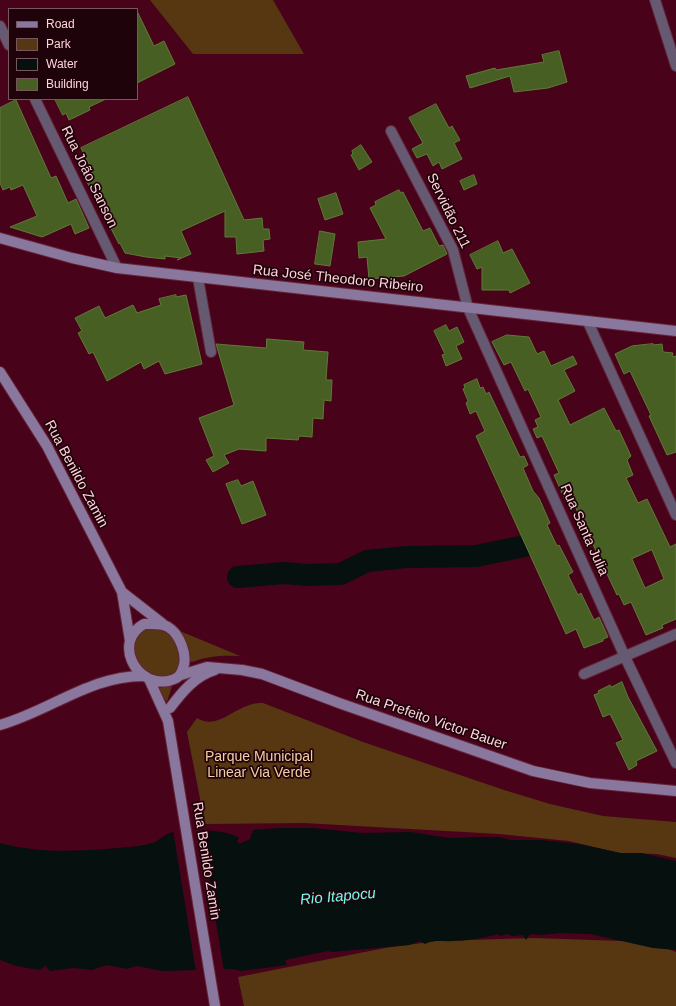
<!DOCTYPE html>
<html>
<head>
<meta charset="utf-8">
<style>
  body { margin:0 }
  #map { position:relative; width:676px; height:1006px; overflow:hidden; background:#48031b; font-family:Arial,sans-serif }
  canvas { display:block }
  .legend { position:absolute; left:8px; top:8px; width:130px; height:92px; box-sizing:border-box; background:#1e030a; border:1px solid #78565d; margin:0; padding:5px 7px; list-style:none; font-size:12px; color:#ffd3da }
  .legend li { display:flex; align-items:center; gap:8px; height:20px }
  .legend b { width:20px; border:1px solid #78565d }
</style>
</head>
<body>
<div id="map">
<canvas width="676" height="1006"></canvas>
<ul class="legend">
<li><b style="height:5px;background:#8a779d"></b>Road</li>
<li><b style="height:11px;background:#563712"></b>Park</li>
<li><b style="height:11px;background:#05100f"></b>Water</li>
<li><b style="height:11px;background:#485f24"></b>Building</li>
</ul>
</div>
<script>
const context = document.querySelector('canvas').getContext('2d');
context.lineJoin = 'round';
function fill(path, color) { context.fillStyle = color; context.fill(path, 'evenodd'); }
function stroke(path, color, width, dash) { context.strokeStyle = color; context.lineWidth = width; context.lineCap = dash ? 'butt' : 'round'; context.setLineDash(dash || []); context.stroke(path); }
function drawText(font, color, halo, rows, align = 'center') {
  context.font = font + ' Arial,sans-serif'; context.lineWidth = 3.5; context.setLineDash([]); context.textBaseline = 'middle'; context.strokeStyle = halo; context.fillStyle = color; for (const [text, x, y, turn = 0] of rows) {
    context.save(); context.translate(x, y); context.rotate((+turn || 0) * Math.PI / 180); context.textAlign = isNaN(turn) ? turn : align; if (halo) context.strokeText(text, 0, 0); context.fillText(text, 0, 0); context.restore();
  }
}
fill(new Path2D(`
  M150 0H273L304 54H193Z
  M151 627C177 631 182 647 178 671 167 677 160 677 147 675L133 657C135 641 133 632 151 627Z
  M175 629 240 656C222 655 208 656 192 662L189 661Z
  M172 686 167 702 156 688Z
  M263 703 363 742 504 790 550 804 603 816 676 822V858L657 854 619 853 569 841 499 834 304 823 205 824 187 732 197 718C219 732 238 701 263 703Z
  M534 938 651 942 676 952V1006H244L238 977 385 948 437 941Z`), '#563712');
fill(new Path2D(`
  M279 828H313L362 833 411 832 449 838 480 837H499L511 840H541L579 844 621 853H642L676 861V950L653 948 590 934 560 933 542 935 532 934 529 935 526 940 523 935 512 936 508 934 501 936 497 934C486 938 465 941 453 941 443 942 434 939 425 944L420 941 409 945 332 952 328 951 285 960 287 965 241 971 232 969 163 971 137 966 127 969 107 965 92 970 74 968 50 971 46 966 39 970 16 966 0 960V843C41 854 77 851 119 848 130 847 144 846 155 842 161 839 167 833 174 832 191 829 226 829 239 838L237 841 239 844 250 839 253 830Z`), '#05100f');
fill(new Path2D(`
  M201 829 224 971 196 972 173 830Z`), '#48031b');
stroke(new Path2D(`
  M238 577 284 573 307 575 341 574 367 561 407 557 476 556 525 546`), '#05100f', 22);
const building = new Path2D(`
  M137 11 154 46 164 41 175 64 137 83Z
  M559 51 567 82 548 88 514 92 510 76 470 88 466 76 495 68 496 70 544 62 542 55Z
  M188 97 244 220 262 218 263 229H269L270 239 263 240 264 251 237 254 236 237H225V211L181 231 191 254 177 260 181 258 165 256V259L146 257 125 253 120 243 119 244 84 176 93 172 81 148Z
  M55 99H106L89 107 90 110 69 120 66 113 63 115Z
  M16 100 51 178 56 176 68 203 76 199 89 228 75 234 71 224 42 237 10 227 37 216 23 185 11 190 10 187 3 190 0 183V108Z
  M436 104 449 128 452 126 460 140 454 143 462 159 442 169 439 162 433 166 427 154 417 158 412 149 423 143 409 118Z
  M361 145 372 162 359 170 351 155 353 154 352 151Z
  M474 175 477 184 464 190 460 181Z
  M399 190 401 193 403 192 423 231 430 228 439 246 443 245 447 254 404 276 369 279 367 257 359 258 358 242 386 239 370 208 376 205 375 202Z
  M336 193 343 214 325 220 318 199Z
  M320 231 335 234 330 266 315 264Z
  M498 241 503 253 512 249 530 283 510 293 509 290H482V267L477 269 470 255Z
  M176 295V297L186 295 202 364 165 374 159 361 144 369 141 362 107 381 93 352 89 354 78 333 82 331 75 318 99 306 105 318 133 305 137 313 161 305 159 299Z
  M446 325 449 331 457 327 464 342 456 346 462 359 446 366 442 355 445 354 434 331Z
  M507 335 529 337 537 354 544 351 551 366 573 356 577 364 564 370 575 391 558 400 570 425 604 408 616 431 619 430 631 456 627 460 633 475 626 478 638 503 647 499 670 547 676 544V619L662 625 663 628 646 635 631 602 624 605 619 594 617 595 572 500 566 502 554 475 559 473 542 436 537 438 533 429 538 427 535 420 541 417 528 389 525 391 511 362 504 365 492 342ZM652 550 664 579 645 588 632 559Z
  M267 339 304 342 303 350 328 352 326 380H332L331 401 324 400 323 419 313 418 312 437 299 436 298 440 266 438V451L239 449 224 455 229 463 213 472 206 460 214 456 199 418 234 405 216 344 266 348Z
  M653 344V345L662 344 663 352 673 353 672 357 676 356V452L667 455 649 416 651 415 630 371 624 374 615 354 632 346Z
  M477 379 480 388 483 387 486 394 489 392 520 457 524 456 528 465 523 468 533 491 539 498 550 523 547 525 557 546 559 545 573 572 568 575 578 595 581 593 594 620 599 617 608 637 603 639V641L584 648 576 629 566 634 476 436 485 431 476 411 470 414 466 403 468 401 463 389 465 388 464 385Z
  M238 480 241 486 253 481 266 515 242 524 226 484Z
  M622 682 628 697 657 751 636 761 637 765 629 770 616 743 623 740 610 714 603 717 594 695 599 693 598 691 610 685 611 687Z`);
fill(building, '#485f24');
stroke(building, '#5f7a37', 1);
const street = new Path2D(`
  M655 0 676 66
  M0 26 9 45
  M35 99 117 268
  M391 131 453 250 468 308 625 657 676 763
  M198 278 211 352
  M588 322 676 515
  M584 674 676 634`);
const secondary = new Path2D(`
  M0 238 72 258 117 268 676 331
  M0 372 47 446 122 592 130 641
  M122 592 163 624
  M144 624C152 624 162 623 168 627 180 634 188 656 183 668 181 676 177 679 168 681 135 687 113 641 144 624Z
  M181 675 207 667 242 670 262 674 339 703 533 771 590 783 676 791
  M149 679 168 721 215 1006
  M170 708C182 692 195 676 215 670
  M0 725C50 711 91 675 145 676`);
stroke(street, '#65243a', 12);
stroke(secondary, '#65243a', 12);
stroke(street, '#655a71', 10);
stroke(secondary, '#8a779d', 10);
drawText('14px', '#ffd3da', '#1e030a', [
  ["Rua João Sanson",89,177,64],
  ["Servidão 211",448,211,64],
  ["Rua José Theodoro Ribeiro",338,279,6],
  ["Rua Benildo Zamin",76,474,62],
  ["Rua Santa Julia",584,530,66],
  ["Rua Prefeito Victor Bauer",431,720,19],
  ["Rua Benildo Zamin",206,861,81]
]);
drawText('14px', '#f6cea4', '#1e030a', [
  ["Parque Municipal",259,757],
  ["Linear Via Verde",259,773]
]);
drawText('italic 15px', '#74f9ed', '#1e030a', [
  ["Rio Itapocu",338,897,-5]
]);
</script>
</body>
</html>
